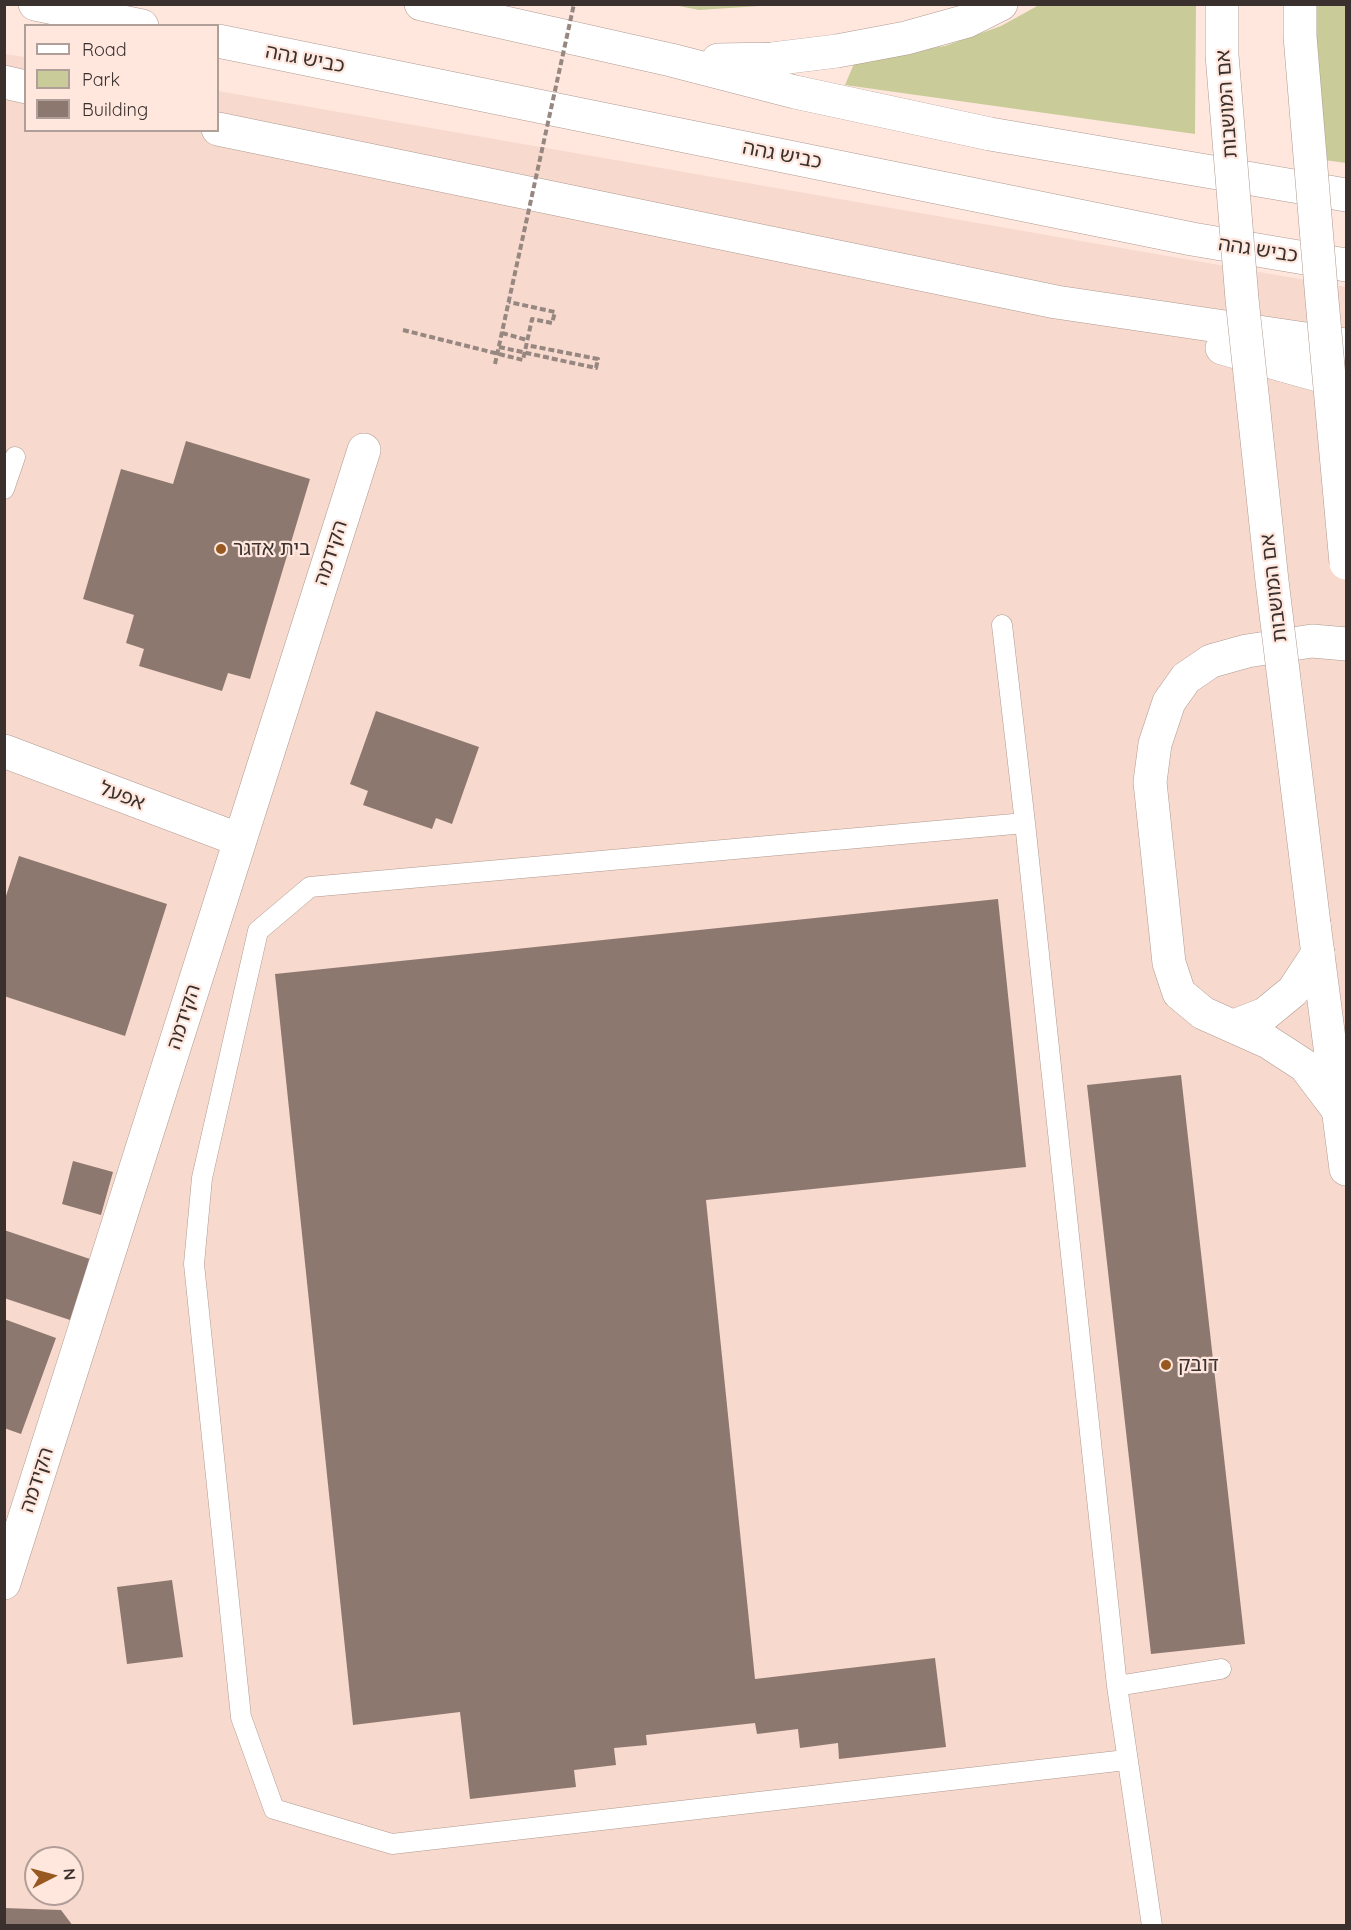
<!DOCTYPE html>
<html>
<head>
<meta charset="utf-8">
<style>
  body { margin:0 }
  #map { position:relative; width:1351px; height:1930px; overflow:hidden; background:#ffe7de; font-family:Quicksand,sans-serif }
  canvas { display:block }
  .frame { position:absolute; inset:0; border:6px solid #3a312e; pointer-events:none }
  .legend { position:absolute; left:24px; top:24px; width:195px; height:108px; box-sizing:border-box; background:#ffe7de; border:2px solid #b09e98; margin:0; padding:8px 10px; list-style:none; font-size:18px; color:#3a312e }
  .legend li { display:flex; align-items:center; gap:12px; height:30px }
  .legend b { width:30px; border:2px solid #b09e98 }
  .north { position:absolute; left:24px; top:1846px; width:60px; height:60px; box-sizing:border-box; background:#ffe7de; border:2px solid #b09e98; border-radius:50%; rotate:84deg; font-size:16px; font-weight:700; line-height:24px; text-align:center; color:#3a312e }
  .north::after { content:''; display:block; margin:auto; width:21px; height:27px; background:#97591f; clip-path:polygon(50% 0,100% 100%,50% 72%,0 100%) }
</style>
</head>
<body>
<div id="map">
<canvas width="1351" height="1930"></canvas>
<div class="frame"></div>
<ul class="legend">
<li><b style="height:8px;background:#fff"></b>Road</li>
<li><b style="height:16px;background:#c9cc98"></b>Park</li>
<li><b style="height:16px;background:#8d7870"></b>Building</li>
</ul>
<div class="north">N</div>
</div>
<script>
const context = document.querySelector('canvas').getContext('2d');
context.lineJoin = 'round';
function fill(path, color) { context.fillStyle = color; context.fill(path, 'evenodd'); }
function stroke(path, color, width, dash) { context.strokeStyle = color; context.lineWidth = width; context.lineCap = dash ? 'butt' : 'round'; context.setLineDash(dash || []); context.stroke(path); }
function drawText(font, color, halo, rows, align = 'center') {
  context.font = font + ' Quicksand,"Noto Sans Hebrew",sans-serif'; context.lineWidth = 4.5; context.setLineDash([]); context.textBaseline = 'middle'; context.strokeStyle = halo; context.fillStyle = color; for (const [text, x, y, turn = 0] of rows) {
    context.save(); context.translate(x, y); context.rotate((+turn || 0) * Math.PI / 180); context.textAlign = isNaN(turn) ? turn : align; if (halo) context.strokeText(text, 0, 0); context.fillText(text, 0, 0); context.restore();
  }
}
fill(new Path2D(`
  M4 54 25 57 26 130H218V91L1346 287V1925H5ZM36 1858H72V1894H36Z`), '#f8d9cd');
fill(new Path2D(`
  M674 5H775L699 10Z
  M1039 5H1196L1195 134 845 85 856 59 945 46 1001 26Z
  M1317 5H1346V163L1324 160 1317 45Z`), '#c9cc98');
fill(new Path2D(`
  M186 441 310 479 250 679 228 673 222 691 139 666 144 649 126 643 134 615 83 599 121 469 173 484Z
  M376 711 479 747 452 824 436 818 432 829 363 805 368 791 350 784Z
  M19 856 167 904 125 1036 4 996V902Z
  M998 899 1026 1167 706 1200 755 1679 935 1658 946 1747 839 1759 838 1743 800 1748 798 1729 757 1734 755 1723 646 1735 647 1745 614 1748 616 1765 574 1770 576 1787 470 1799 460 1712 353 1725 275 974Z
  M1181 1075 1245 1644 1151 1654 1087 1085Z
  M73 1161 113 1172 101 1215 62 1204Z
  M4 1230 90 1259 70 1320 4 1298Z
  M4 1319 56 1338 21 1434 4 1428Z
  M172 1580 183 1657 127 1664 117 1587Z
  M4 1908 61 1910 73 1926H4Z`), '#8d7870');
const lane = new Path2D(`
  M4 489 15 457
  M1002 625 1025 823 1117 1686 1152 1926
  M1025 823 310 887 258 931 202 1178 194 1264 241 1717 274 1809 392 1844 1126 1760
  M1117 1686 1221 1669`);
const street = new Path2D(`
  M4 751 240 840
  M1234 1026 1265 1014 1293 991 1318 953
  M1339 1111 1305 1066 1268 1042 1203 1013 1179 993 1169 963 1150 782 1155 744 1169 702 1186 678 1211 661 1247 651 1312 641 1346 644
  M4 1583 364 450`);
const secondary = new Path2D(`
  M1314 924 1346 1169`);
const highway = new Path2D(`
  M35 4 142 26
  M421 4 671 60 795 92 990 134 1346 195
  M218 41 1192 239 1346 265
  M718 60 772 59 837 51 906 38 967 21 1001 4
  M4 82 26 87
  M218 129 1056 302 1346 345
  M1222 348 1346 383`);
stroke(lane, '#af9a91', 21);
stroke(street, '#af9a91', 34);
stroke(secondary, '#af9a91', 34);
stroke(highway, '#af9a91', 34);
stroke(new Path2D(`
  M403 330 523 360 532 319 552 323 555 312 509 302
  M502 333 527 340`), '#978781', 4, [6, 3]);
stroke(lane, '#fff', 20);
stroke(street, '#fff', 33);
stroke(secondary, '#fff', 33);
stroke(highway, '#fff', 33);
const secondaryBridge = new Path2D(`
  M1222 4V55L1242 299 1272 581 1314 924
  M1300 4V36L1322 300 1346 563`);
stroke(secondaryBridge, '#af9a91', 34, []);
stroke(new Path2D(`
  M499 347 596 368 598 359 526 345
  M495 364 574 4`), '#978781', 4, [6, 3]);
stroke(secondaryBridge, '#fff', 33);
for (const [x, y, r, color] of [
  [221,549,6,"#97591f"],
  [1166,1365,6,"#97591f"]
]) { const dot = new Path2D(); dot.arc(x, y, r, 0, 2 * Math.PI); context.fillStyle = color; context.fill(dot); stroke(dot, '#ffe7de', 2); }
drawText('20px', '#3a312e', '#ffe7de', [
  ["כביש גהה",305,59,11],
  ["אם המושבות",1227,104,-94],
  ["כביש גהה",782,155,11],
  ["כביש גהה",1258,250,9],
  ["הקידמה",331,553,-72],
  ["אם המושבות",1274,588,-97],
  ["אפעל",122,796,21],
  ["הקידמה",184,1017,-72],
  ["הקידמה",37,1480,-72]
]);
drawText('20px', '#3a312e', '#ffe7de', [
  ["בית אדגר",233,549],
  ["דובק",1178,1365]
], 'left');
</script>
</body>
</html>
